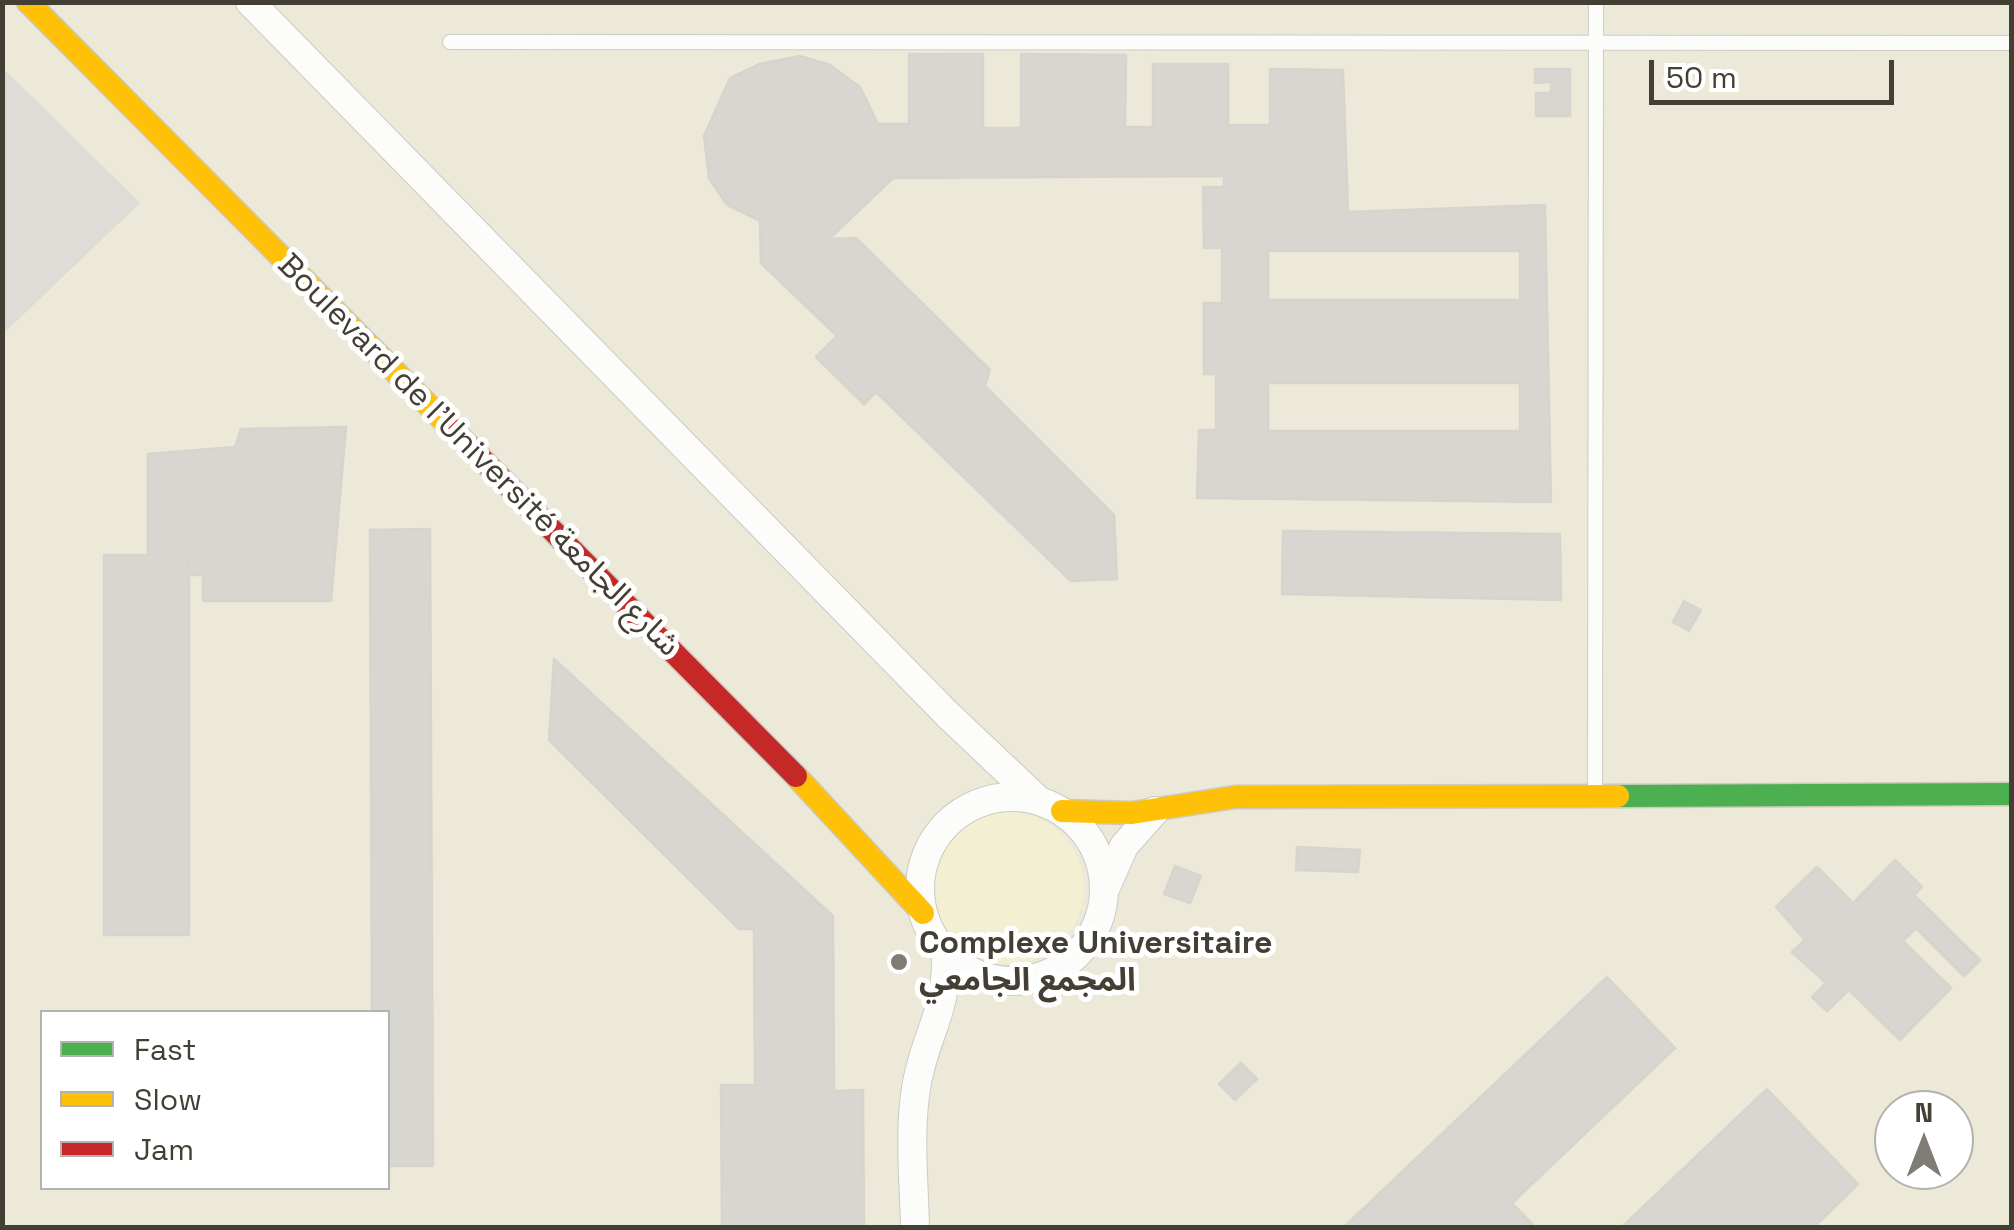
<!DOCTYPE html>
<html>
<head>
<meta charset="utf-8">
<style>
  body { margin:0 }
  #map { position:relative; width:2014px; height:1230px; overflow:hidden; background:#eeede7; font-family:"Space Grotesk",sans-serif }
  canvas { display:block }
  .frame { position:absolute; inset:0; border:5px solid #433f34; pointer-events:none }
  .legend { position:absolute; left:40px; top:1010px; width:350px; height:180px; box-sizing:border-box; background:#fff; border:2px solid #b4b2ae; margin:0; padding:12px 18px; list-style:none; font-size:30px; color:#433f34 }
  .legend li { display:flex; align-items:center; gap:20px; height:50px }
  .legend b { width:50px; border:2px solid #b4b2ae }
  .north { position:absolute; left:1874px; top:1090px; width:100px; height:100px; box-sizing:border-box; background:#fff; border:2px solid #b4b2ae; border-radius:50%; rotate:0deg; font-size:28px; font-weight:700; line-height:40px; text-align:center; color:#433f34 }
  .north::after { content:''; display:block; margin:auto; width:35px; height:45px; background:#7f7c73; clip-path:polygon(50% 0,100% 100%,50% 72%,0 100%) }
  .scale { position:absolute; left:1649px; top:60px; width:245px; height:45px; box-sizing:border-box; border:5px solid #433f34; border-top:0; padding-left:12px; font-size:30px; line-height:35px; white-space:nowrap; color:#433f34; -webkit-text-stroke:8px #fff; paint-order:stroke }
</style>
</head>
<body>
<div id="map">
<canvas width="2014" height="1230"></canvas>
<div class="frame"></div>
<ul class="legend">
<li><b style="height:12px;background:#4caf50"></b>Fast</li>
<li><b style="height:12px;background:#ffc107"></b>Slow</li>
<li><b style="height:12px;background:#c62828"></b>Jam</li>
</ul>
<div class="north">N</div>
<div class="scale">50 m</div>
</div>
<script>
const context = document.querySelector('canvas').getContext('2d');
context.lineJoin = 'round';
function fill(path, color) { context.fillStyle = color; context.fill(path, 'evenodd'); }
function stroke(path, color, width, dash) { context.strokeStyle = color; context.lineWidth = width; context.lineCap = dash ? 'butt' : 'round'; context.setLineDash(dash || []); context.stroke(path); }
function drawText(font, color, halo, rows, align = 'center') {
  context.font = font + ' "Space Grotesk","Noto Sans Arabic",sans-serif'; context.lineWidth = 10; context.setLineDash([]); context.textBaseline = 'middle'; context.strokeStyle = halo; context.fillStyle = color; for (const [text, x, y, turn = 0] of rows) {
    context.save(); context.translate(x, y); context.rotate((+turn || 0) * Math.PI / 180); context.textAlign = isNaN(turn) ? turn : align; if (halo) context.strokeText(text, 0, 0); context.fillText(text, 0, 0); context.restore();
  }
}
fill(new Path2D(`
  M2 3H2011V1227H3ZM42 1012H388V1188H42ZM1894 1110H1954V1170H1894Z`), '#ece9d9');
fill(new Path2D(`
  M932 888a76 76 0 1 1 152 0a76 76 0 1 1-152 0Z`), '#f2efd2');
fill(new Path2D(`
  M3 68 140 203 3 334Z`), '#dddcd7');
const building = new Path2D(`
  M909 54H983V128H1021V54L1126 55 1125 127H1153V64H1228V125H1270V69L1343 70 1348 212 1545 205 1551 502 1197 498 1199 430H1216V374H1204V303H1222V248H1204L1203 187H1224V176L893 178 829 239 856 238 990 370 985 386 1114 515 1117 579 1071 581 876 392 864 404 816 357 837 336 761 263 760 221 727 205 709 178 704 136 730 78 760 64 800 56 830 65 860 87 878 124H909ZM1268 251H1520V300H1268ZM1268 383H1520V431H1268Z
  M1535 69H1570V116H1536V93H1551V82L1535 83Z
  M346 427 331 601H203V575H189V555H148V454L235 447 241 429Z
  M430 529 433 1166H388V1012H372L370 530Z
  M1283 531 1560 534 1561 600 1282 594Z
  M104 555H189V935H104Z
  M1684 601 1701 610 1689 631 1673 622Z
  M554 659 833 916 834 1091 863 1090 864 1228H722L721 1085H755L754 929H739L549 740Z
  M1297 847 1360 850 1358 872 1296 870Z
  M1895 860 1922 887 1914 895 1980 960 1964 976 1916 928 1903 941 1951 988 1900 1040 1849 990 1827 1011 1812 997 1826 983 1792 952 1805 940 1776 907 1817 867 1853 903Z
  M1175 866 1201 876 1190 903 1164 894Z
  M1607 977 1675 1048 1512 1203 1536 1228H1343Z
  M1241 1063 1257 1079 1235 1100 1219 1084Z
  M1767 1089 1858 1184 1813 1228H1621Z`);
fill(building, '#d7d6d0');
stroke(building, '#d6d4cd', 2.5);
const lane = new Path2D(`
  M450 42 2012 43
  M1595 792 1596 2`);
const street = new Path2D(`
  M250 2 948 715 1039 801
  M920 889a92 92 0 1 1 184 0a92 92 0 1 1-184 0Z
  M1106 887 1124 846 1155 811
  M915 1228C914 1182 909 1133 916 1088 924 1036 948 1012 946 953`);
const fast = new Path2D(`
  M1618 796 2012 794`);
const slow = new Path2D(`
  M28 2 453 430
  M796 776 923 913
  M1062 811 1132 813 1235 797 1618 796`);
const jam = new Path2D(`
  M453 430 796 776`);
stroke(lane, '#cccbc5', 16);
stroke(street, '#cccbc5', 30);
stroke(fast, '#cccbbe', 25);
stroke(slow, '#cccbbe', 25);
stroke(jam, '#cccbbe', 25);
stroke(lane, '#fcfcfb', 14);
stroke(street, '#fcfcfb', 28);
stroke(fast, '#4caf50', 22);
stroke(slow, '#ffc107', 22);
stroke(jam, '#c62828', 22);
for (const [x, y, r, color] of [
  [899,962,10,"#7f7c73"]
]) { const dot = new Path2D(); dot.arc(x, y, r, 0, 2 * Math.PI); context.fillStyle = color; context.fill(dot); stroke(dot, '#fff', 4); }
drawText('32px', '#433f34', '#fff', [
  ["Boulevard de l'Université شارع الجامعة",478,456,45]
]);
drawText('bold 32px', '#433f34', '#fff', [
  ["Complexe Universitaire",919,944],
  ["المجمع الجامعي",919,981]
], 'left');
</script>
</body>
</html>
